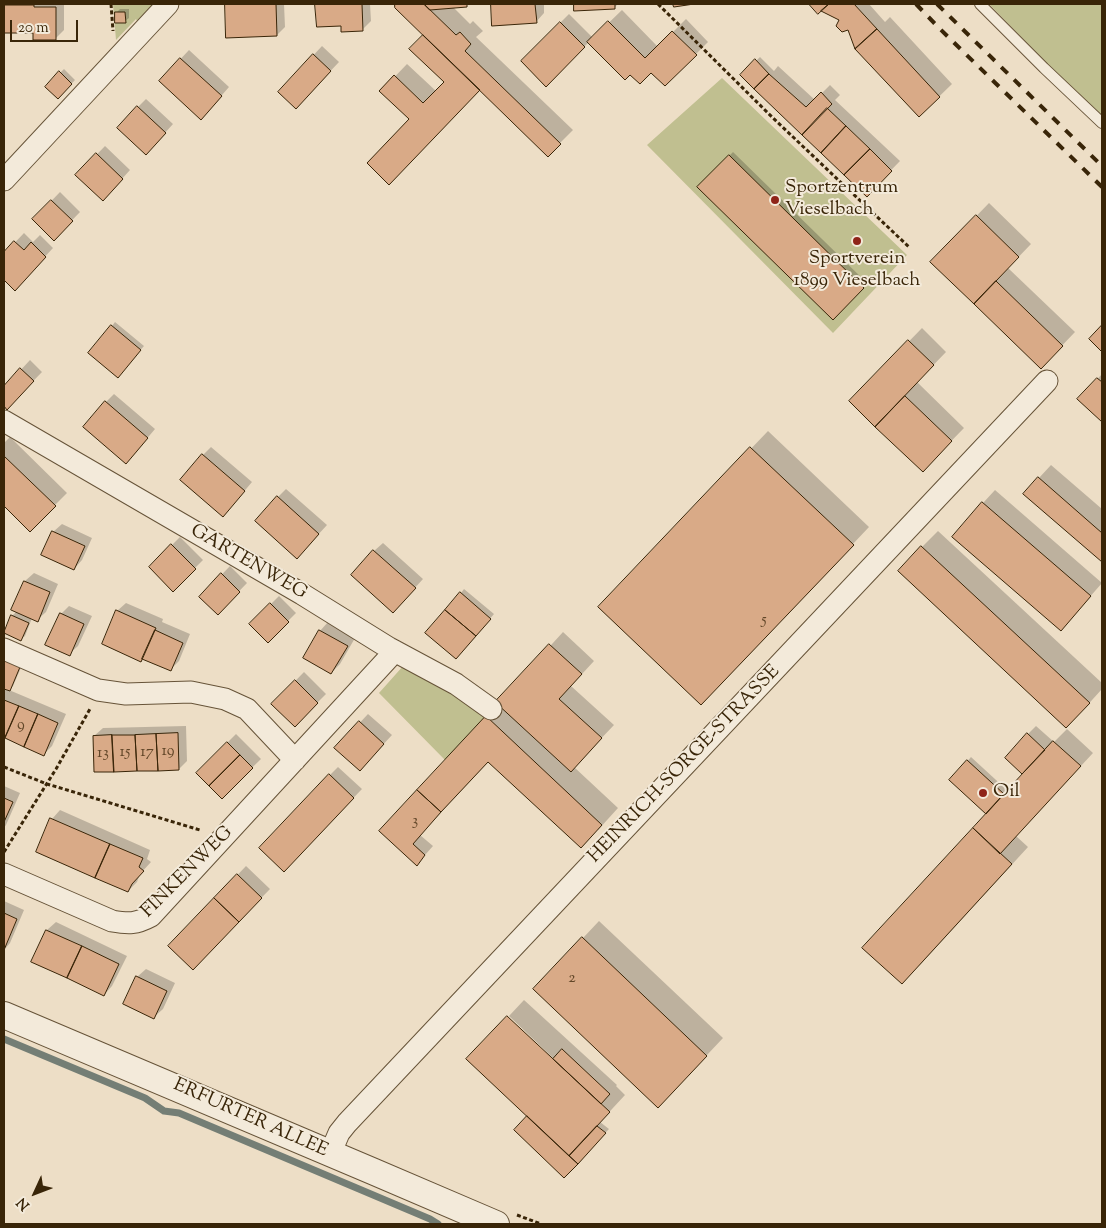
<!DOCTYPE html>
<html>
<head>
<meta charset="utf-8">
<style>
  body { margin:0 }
  #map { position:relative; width:1106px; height:1228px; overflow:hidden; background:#eddec6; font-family:"Sorts Mill Goudy",serif }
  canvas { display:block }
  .frame { position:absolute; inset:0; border:5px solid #392508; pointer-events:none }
  .north { position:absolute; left:10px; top:1168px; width:50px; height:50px; -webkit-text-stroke:4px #f3eada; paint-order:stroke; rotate:227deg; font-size:14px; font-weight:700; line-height:20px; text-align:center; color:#392508 }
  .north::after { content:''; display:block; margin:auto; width:18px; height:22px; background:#392508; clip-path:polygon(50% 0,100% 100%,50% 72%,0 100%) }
  .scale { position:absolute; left:10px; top:20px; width:68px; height:22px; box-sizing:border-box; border:2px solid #392508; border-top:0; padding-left:6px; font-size:15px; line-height:18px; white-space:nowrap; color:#392508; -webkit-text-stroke:4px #f3eada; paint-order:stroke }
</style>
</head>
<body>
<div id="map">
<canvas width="1106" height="1228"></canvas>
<div class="frame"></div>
<div class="north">N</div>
<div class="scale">20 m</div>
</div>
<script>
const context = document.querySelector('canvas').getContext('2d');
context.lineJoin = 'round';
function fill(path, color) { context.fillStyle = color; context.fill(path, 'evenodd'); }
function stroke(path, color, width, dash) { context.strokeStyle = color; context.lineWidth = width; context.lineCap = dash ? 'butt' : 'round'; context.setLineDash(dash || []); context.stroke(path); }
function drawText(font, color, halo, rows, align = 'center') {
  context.font = font + ' "Sorts Mill Goudy",serif'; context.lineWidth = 4; context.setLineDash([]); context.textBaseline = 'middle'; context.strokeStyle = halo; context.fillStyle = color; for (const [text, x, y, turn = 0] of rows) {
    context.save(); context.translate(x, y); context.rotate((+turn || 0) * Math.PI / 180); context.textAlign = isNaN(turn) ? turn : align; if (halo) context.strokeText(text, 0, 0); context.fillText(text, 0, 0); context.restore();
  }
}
fill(new Path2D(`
  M113 4H155L138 23 136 19 116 40Z
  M989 4H1102V116L1048 65Z
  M722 78 907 255 833 333 647 145Z
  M404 665 465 700 486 716 445 760 379 693Z`), '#c0bf90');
fill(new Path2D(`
  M4 4H64V30L56 38 34 31 4 32Z
  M228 4H284L285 27 277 35 227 5Z
  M317 4H370L371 21 363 29 342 24 318 25Z
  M396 4H469L466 6 453 7 470 24 473 21 483 31 476 37 573 130 548 155 480 89 410 119 381 91 407 64 436 91 445 82 425 35 396 7Z
  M492 4H544V13L536 22 493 24Z
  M575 4H618L614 8 575 9Z
  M811 4H869L885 22 890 17 952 84 919 116 840 20 821 10 818 12Z
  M120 9H129V18L125 21 116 13Z
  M622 10 658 47 686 19 708 42 665 85 651 71 589 42 546 85 522 61 569 14 593 38Z
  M322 46 339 62 304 99 279 92Z
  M189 50 229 87 209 110 160 81Z
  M760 57 774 71 778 66 815 100 830 85 840 95 835 100 900 161 867 195 742 75Z
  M64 69 75 80 58 98 46 87Z
  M146 99 173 124 154 145 138 107Z
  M105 146 130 170 111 191 77 175Z
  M733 152 867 283 833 318 699 187Z
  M60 192 80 212 54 239 34 219Z
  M989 203 1031 244 1008 268 1075 332 1054 354 932 262Z
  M24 233 33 242 40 235 53 248 15 289 4 279V254Z
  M115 322 144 346 121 372 112 326Z
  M922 328 946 352 917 382 964 428 923 470 851 401Z
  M30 360 42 372 7 408 4 405V388Z
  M1102 374V420L1079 399Z
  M114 394 155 429 134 454 106 402Z
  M768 431 869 527 718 687 599 607Z
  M10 437 67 493 30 530 4 504V443Z
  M211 447 252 482 231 507 203 455Z
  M1051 465 1102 509V560L1025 493Z
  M286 489 327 525 305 549 278 497Z
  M995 490 1102 583 1061 630 983 503Z
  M62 524 92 538 82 560 74 569 53 532Z
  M938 531 1102 683V689L1083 710 922 547Z
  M180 537 203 560 173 590 150 567Z
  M383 543 423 579 401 603 374 551Z
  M230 566 247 583 218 613 200 597Z
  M34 573 58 584 46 612 37 620 32 618 25 636 21 639 12 616 17 611 13 610 25 581Z
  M464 589 494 614 460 654 461 593Z
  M279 596 296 613 268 641 251 624Z
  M126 603 163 619 162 622 190 634 179 661 170 670 117 611Z
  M69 606 92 616 78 646 69 654 61 614Z
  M328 622 355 638 340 664 331 673 320 631Z
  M563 632 594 661 571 686 614 725 574 767 618 808 598 830 489 761 420 835 433 846 417 864 381 831Z
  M5 661 23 663 13 686 9 690 66 714 52 746 44 754 4 737V664Z
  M304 672 326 694 295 725 273 704Z
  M368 714 392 735 368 761 336 748Z
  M186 726 187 761 179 769 94 736 103 728Z
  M1036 726 1054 742 1067 729 1093 753 1016 836 1028 847 919 966 988 814 951 780 971 757 1008 791 1030 768 1028 766V734Z
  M236 734 261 759 222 797 197 773Z
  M338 767 362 789 284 870 330 775Z
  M4 786 20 793 6 825 4 828Z
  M60 810 150 850 147 859 151 862 140 874 137 882 128 891 52 819Z
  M246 866 270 889 193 968 170 946Z
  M4 901 24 910 10 943 4 950Z
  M599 921 723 1038 675 1089 583 938Z
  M56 922 127 956 112 986 104 995 33 961 47 930Z
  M146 969 175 983 163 1009 154 1017 137 977Z
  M524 1000 617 1085 616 1086 625 1095 600 1122 609 1129 564 1176 529 1116 554 1059 509 1016Z`), '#0003');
stroke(new Path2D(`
  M4 1039 145 1098 164 1111 179 1113 430 1219 438 1224`), '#747e75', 7);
const building = new Path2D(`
  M225 4H276L277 36 226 38Z
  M315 4H362L363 31 341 32V26L317 27Z
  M395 4H424L456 35 460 32 471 44 465 51 561 144 548 157 395 8Z
  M424 4H467V7L430 10Z
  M491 4H535L537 23 492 26Z
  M574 4H615V9L574 11Z
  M673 4H694L674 7Z
  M809 4H829L818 14Z
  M829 4H854L877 29 855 49 848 30 842 32 836 26 839 20 821 11Z
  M4 5H34V7H56V40H33V33H4Z
  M115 12H125L126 23H115Z
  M608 21 645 58 672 31 697 55 665 86 651 73 640 84 630 75 625 80 587 42Z
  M560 22 585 47 546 87 521 61Z
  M877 29 940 97 919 117 855 49Z
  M423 35 480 90 389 185 367 163 409 119 379 91 394 75 423 103 444 82 409 49Z
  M313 54 331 71 296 109 278 92Z
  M180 58 222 96 201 120 159 81Z
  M755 59 769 74 754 89 740 75Z
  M59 71 72 84 58 99 45 87Z
  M769 74 806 107 821 92 832 104 802 135 754 89Z
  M137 106 166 133 146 155 117 128Z
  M827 108 846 126 821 153 802 135Z
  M846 126 870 149 844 175 821 153Z
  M870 149 892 171 867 197 844 175Z
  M96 153 123 179 103 201 75 175Z
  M729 155 864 288 833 320 697 187Z
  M51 200 73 221 54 241 32 219Z
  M976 215 1019 257 974 304 930 262Z
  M14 241 24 250 31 242 46 257 15 291 4 280V252Z
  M996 281 1063 346 1041 369 974 304Z
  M111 325 141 350 118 378 88 353Z
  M1102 325V352L1089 339Z
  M908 340 934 365 875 427 849 401Z
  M20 368 34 381 7 410 4 406V386Z
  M1097 378 1102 382V422L1077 399Z
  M905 396 952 441 923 472 875 427Z
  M105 401 148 438 126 464 83 427Z
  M750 447 854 545 701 705 598 607Z
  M202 454 245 491 223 517 180 480Z
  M4 456 56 506 30 532 4 506Z
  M1038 477 1102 533V562L1023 494Z
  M277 496 319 534 297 559 255 521Z
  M982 502 1091 596 1061 631 952 537Z
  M52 531 85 546 74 570 41 555Z
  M171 544 196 569 173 592 149 567Z
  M921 546 1090 703 1066 728 898 571Z
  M373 550 416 588 393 613 351 575Z
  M221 573 240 592 218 615 199 597Z
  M24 581 50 592 38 622 11 610Z
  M460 592 491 619 476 636 445 610Z
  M270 603 289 622 268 643 249 624Z
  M116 610 156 628 141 662 102 644Z
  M445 610 476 636 456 659 425 633Z
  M60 613 84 624 70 656 45 645Z
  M11 615 29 623 21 641 4 633Z
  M155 630 183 643 171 671 142 659Z
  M319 630 348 646 331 674 303 658Z
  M549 644 582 674 559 699 602 738 571 772 495 702Z
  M4 660 20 667 10 691 4 689Z
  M295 680 318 703 295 727 271 704Z
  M4 700 19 706 5 738H4Z
  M19 706 38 714 24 747 5 738Z
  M38 714 58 723 44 756 24 747Z
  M486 716 602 825 581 848 488 762 441 812 417 790Z
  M359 721 384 744 360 771 334 748Z
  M178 733 179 770 158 771 156 734Z
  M1027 733 1045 750 1022 774 1005 758Z
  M156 734 158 771H137L135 735Z
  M112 735H135L137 771 114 772Z
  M112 735 114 772H94L93 736Z
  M1053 741 1081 766 1000 854 973 828Z
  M227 742 240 755 209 786 196 773Z
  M240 755 253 768 222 799 209 786Z
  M967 760 1004 794 986 814 949 780Z
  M329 774 354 798 284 872 259 848Z
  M417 790 441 812 413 844 425 855 417 866 379 831Z
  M4 798 13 802 4 822Z
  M50 818 110 844 95 878 36 852Z
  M973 828 1012 864 902 984 862 948Z
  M110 844 143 858 139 867 144 871 132 884 128 892 95 878Z
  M237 874 262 898 239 922 214 898Z
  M214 898 239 922 193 970 168 946Z
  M4 913 17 919 4 950Z
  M46 930 82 946 67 978 31 962Z
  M582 937 707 1056 658 1108 533 989Z
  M82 946 119 964 104 996 67 978Z
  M136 976 167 991 154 1019 123 1004Z
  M507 1016 610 1112 569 1156 466 1059Z
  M562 1049 610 1094 601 1104 553 1059Z
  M527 1116 578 1164 564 1178 514 1130Z
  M597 1126 606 1133 578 1164 569 1156Z`);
fill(building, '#d9aa87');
stroke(building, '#392508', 1);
const service = new Path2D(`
  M980 4 1044 68 1102 123`);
const minor = new Path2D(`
  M4 180 168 4
  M4 421 302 594 389 648 456 684 491 709
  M4 649 98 690 126 694 191 692 225 699 247 709 295 760
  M4 874 112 921C129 924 136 924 151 916L395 651
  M330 1154 339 1133 347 1123 1047 381`);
const tertiary = new Path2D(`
  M4 1015C168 1083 332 1154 496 1224`);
stroke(service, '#665338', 12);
stroke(minor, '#665338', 23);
stroke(tertiary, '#665338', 28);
stroke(new Path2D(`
  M111 4 113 31
  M658 4 772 117 910 248
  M4 767 47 784 200 830
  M4 852 56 769 90 709
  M517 1215 541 1224`), '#392508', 3, [4, 2.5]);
stroke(service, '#f3eada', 10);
stroke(minor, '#f3eada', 21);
stroke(tertiary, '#f3eada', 26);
stroke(new Path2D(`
  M916 4 939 28 1102 187
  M937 4 1102 166`), '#392508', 4, [9, 9]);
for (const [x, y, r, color] of [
  [775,200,5,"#8f2418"],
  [857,241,5,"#8f2418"],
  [983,793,5,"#8f2418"]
]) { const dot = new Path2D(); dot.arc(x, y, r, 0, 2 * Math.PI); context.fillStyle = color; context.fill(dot); stroke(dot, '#f3eada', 2); }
drawText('16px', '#614628', null, [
  ["5",764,621],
  ["9",21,726],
  ["19",168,752],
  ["15",125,753],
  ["17",147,753],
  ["13",103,754],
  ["3",415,822],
  ["2",572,979]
]);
drawText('19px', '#392508', '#f3eada', [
  ["Sportzentrum",785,189],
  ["Vieselbach",785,211],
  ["Sportverein",857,260,"center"],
  ["1899 Vieselbach",857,282,"center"],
  ["Oil",993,793]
], 'left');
drawText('19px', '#392508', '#f3eada', [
  ["GARTENWEG",248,563,30],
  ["HEINRICH-SORGE-STRASSE",685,765,-46],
  ["FINKENWEG",188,873,-45],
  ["ERFURTER ALLEE",250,1119,24]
]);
</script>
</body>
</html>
